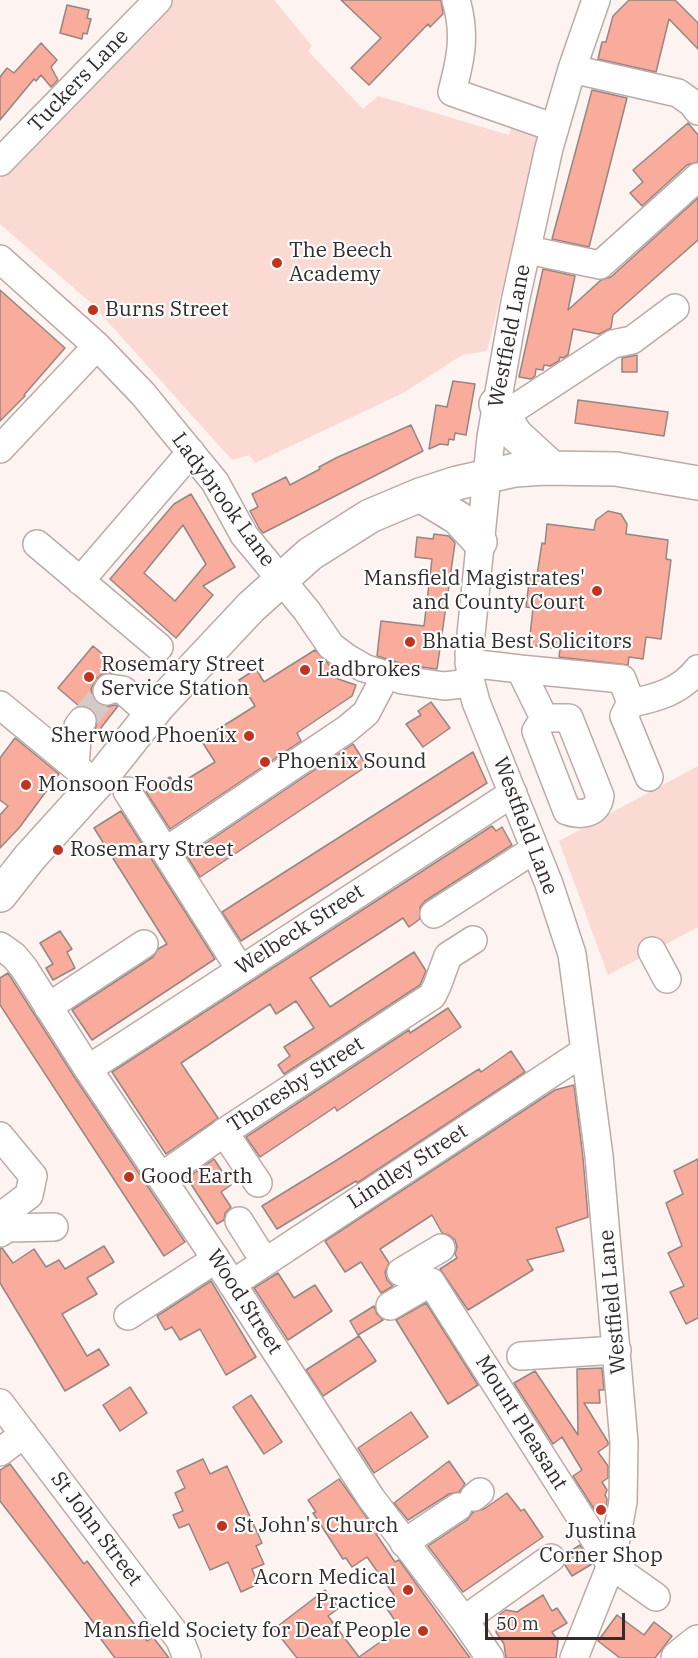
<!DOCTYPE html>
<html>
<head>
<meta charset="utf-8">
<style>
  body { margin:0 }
  #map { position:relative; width:698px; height:1658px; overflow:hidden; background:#fdf3f1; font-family:"IBM Plex Serif",serif }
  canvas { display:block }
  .scale { position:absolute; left:485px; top:1613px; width:140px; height:27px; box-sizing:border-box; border:3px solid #322c2b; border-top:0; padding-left:8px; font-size:18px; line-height:21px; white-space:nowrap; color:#322c2b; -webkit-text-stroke:4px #fff; paint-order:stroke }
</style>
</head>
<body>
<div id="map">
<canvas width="698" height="1658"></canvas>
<div class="scale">50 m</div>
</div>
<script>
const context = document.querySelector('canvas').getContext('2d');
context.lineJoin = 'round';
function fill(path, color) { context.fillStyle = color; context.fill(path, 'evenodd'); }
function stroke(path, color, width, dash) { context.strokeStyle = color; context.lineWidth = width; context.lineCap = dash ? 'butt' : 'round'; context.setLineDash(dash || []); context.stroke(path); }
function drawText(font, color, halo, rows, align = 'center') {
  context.font = font + ' "IBM Plex Serif",serif'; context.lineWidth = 4.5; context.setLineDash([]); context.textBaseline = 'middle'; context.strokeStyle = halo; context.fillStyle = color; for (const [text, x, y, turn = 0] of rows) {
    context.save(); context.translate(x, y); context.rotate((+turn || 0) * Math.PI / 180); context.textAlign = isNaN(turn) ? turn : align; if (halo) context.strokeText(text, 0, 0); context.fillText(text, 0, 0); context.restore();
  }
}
fill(new Path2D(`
  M172 0H274L312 46 308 51 363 109 378 96 509 135 512 124 534 132 538 142 487 351 462 355 403 393 255 463 249 455 232 460 91 303 0 224V179Z
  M698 766V927L608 975 559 841Z`), '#fbdad3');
const building = new Path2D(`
  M341 0H441L443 14 430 27 428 24 369 85 351 68 381 38Z
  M629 0H675L698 23V49L669 19 656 72 598 59 602 42H606L613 16Z
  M67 5 89 10 87 18 91 19 87 34 83 33 82 39 60 33Z
  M41 43 57 60 51 67 58 80 51 87 41 75 36 81 34 79 0 120V77L7 68 14 73Z
  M592 90 627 98 589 247 552 239Z
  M688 123 698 135V162L687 165 642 206 630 193 643 182 633 170Z
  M698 198V240L613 315 611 328 599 334 573 329 568 355 563 358 560 357 559 361 550 366 544 365 543 370 536 369 535 376 531 379 519 377 543 269 575 276 568 310 601 280 611 277Z
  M0 290 65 348 24 395 25 396 0 421Z
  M637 355V372H622V358Z
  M453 381 475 384 466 435 455 433 454 440 449 439 448 445 440 444 429 449 436 405 447 407Z
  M578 400 668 412 664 436 575 423Z
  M411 425 423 451 263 533 259 528 250 511 258 507 252 494 286 477 290 485 320 469 319 467 338 457Z
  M191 494 235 567 203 586 213 595 176 638 110 579 174 504ZM183 525 206 564 175 601 144 573Z
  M608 511 621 514 627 524 626 534 668 540 666 559 671 560 661 639 646 637 643 659 629 657 628 665 559 657 560 649 529 645 533 608 526 607 530 574 537 575 542 543 545 544 547 524 594 530 596 520Z
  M434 534 449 536 455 543 437 669 406 665 377 656 381 621 424 626 432 559 415 557 417 537 433 539Z
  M93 646 118 667 113 673 102 674 96 679 91 689 93 697 99 704 105 707 115 705 118 706 97 733 94 731 97 724V716L92 709 85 706H79L58 688Z
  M315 650 327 662 338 679 356 685 352 696 297 733 301 741 170 829 146 792 170 777 176 786 215 762 201 740 255 706 239 680 256 669 264 682Z
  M431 702 450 728 423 747 406 724 421 715 418 711Z
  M15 738 59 774 19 828 0 848V815L8 806 0 800V758Z
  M353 744 367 766 200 877 187 856Z
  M473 752 487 783 241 941 222 912Z
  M121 811 215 959 92 1040 72 1010 153 957 158 949 167 944 94 828Z
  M492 826 496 831 502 827 512 845 425 901 420 907V919L409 927 403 918 310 978 330 1007 414 952 426 971 420 985 284 1074 278 1065 290 1056 284 1047 314 1028 296 1001 276 1014 270 1004 181 1063 218 1118 166 1154 112 1072Z
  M60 931 72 949 67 952 75 968 53 980 46 968 53 964 40 943Z
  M8 973 75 1078 185 1242 164 1256 0 1005V978Z
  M448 1008 461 1027 337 1111 335 1107 260 1157 246 1137 409 1030 410 1033Z
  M511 1051 525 1072 357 1183 356 1181 277 1229 262 1206 337 1160 479 1069 481 1072Z
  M574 1085 583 1158 588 1217 556 1228 564 1251 527 1260 533 1270 468 1310 440 1269 457 1258 455 1254 457 1247 455 1240 449 1235 442 1233 432 1215 380 1249 389 1263 385 1272 387 1280 393 1286 381 1293 361 1262 345 1272 325 1241 555 1090Z
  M214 1159 231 1185 221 1192 231 1207 225 1213 224 1220 217 1224 187 1178Z
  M698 1159V1318L686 1324 670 1292 684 1286 668 1253 682 1246 666 1203 683 1194 674 1171Z
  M104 1246 114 1262 87 1278 97 1294 62 1314 87 1356 99 1349 109 1365 65 1391 0 1283V1248H2L13 1263 34 1249 46 1267 59 1260 65 1269Z
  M278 1273 294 1298 315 1285 332 1311 288 1340 254 1288Z
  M211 1281 256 1357 226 1375 200 1329 180 1340 172 1327 165 1330 157 1316Z
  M426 1303 478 1385 448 1404 396 1320Z
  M374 1306 377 1314 383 1320 358 1335 350 1321Z
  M359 1336 376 1361 323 1396 306 1370Z
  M602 1368 604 1390H599L600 1403H584L608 1442V1445L598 1452 608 1466V1478L602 1482 607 1490 605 1495 607 1499 606 1509 598 1515 573 1476 582 1470 562 1437 553 1444 514 1383 535 1371 578 1435 577 1369Z
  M130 1387 147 1413 120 1431 103 1405Z
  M251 1395 282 1442 264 1454 233 1407Z
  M411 1412 428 1437 374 1473 358 1448Z
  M203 1459 210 1474 227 1466 262 1543 256 1546 264 1564 252 1569 258 1584 241 1592 228 1562 210 1570 189 1524 179 1528 173 1515 183 1511 175 1493 185 1488 177 1471Z
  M449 1461 465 1484 459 1492 449 1494 408 1520 394 1503Z
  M10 1464 84 1564 87 1561 147 1641 153 1637 169 1658H115L94 1630 97 1627 0 1501V1470Z
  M339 1479 378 1533 376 1534 395 1562 399 1560 470 1658H297L274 1629 325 1590 339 1608 328 1616 359 1657 400 1628 383 1603 394 1595 367 1557 352 1567 346 1558 343 1559 313 1513 316 1512 308 1500Z
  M507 1493 521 1511 524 1509 543 1537 463 1592 428 1546 467 1520 473 1512 484 1509Z
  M580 1545 592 1564 572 1576 565 1565 566 1554Z
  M543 1595 552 1611 557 1608 567 1623 552 1632 558 1641 556 1658H506L504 1644 496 1632 500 1614 506 1610 517 1612Z
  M617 1615 644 1635 654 1622 672 1636 655 1658H620L598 1641Z`);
fill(building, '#faac9c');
stroke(building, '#958683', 1.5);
stroke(new Path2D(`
  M82 721 107 691`), '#d4cbc9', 27, [27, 14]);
const minor = new Path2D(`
  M456 0C466 34 461 58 452 92L555 128
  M572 69 678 93 692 103 698 111
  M0 162 158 0
  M528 250 600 265 698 177
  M0 259 97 346 143 394 215 482 244 535 307 611 331 646 347 658 364 668 402 680 444 686 471 683
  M503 416 613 344 632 340 675 308
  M0 449 97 346
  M37 544 159 647
  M80 581 191 452
  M469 663 520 669 544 718H569L600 796C597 814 582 816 567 811L536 731 544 718
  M520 669 622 679 631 703 624 716 649 777
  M107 691 109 688 123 690 151 715
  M631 703C657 698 681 691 698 669
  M0 705 96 784
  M75 766 78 726 82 721
  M127 791 240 969
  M166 851 347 729 366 713 386 675
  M434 914 535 849
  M0 946 14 956 24 968 88 1069 216 1259 371 1498 464 1620 490 1658
  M652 951 667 979
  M48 1007 144 944
  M88 1069 513 793
  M224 1132 258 1183
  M0 1136 33 1176 29 1195 0 1217
  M161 1177 232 1127 432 996 437 986 448 956 473 940
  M239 1221 265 1262
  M0 1233 7 1228 54 1227
  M401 1272 441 1248
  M431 1282 611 1565 656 1597
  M232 1284 585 1051
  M390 1306 431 1282
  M128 1316 216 1259
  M521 1356 617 1350
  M0 1403 180 1640 187 1658
  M0 1452 24 1434
  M474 1497 480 1492
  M404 1543 458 1507
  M464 1620 551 1558
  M574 1658 611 1565 623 1502 624 1442 599 1156 572 954 549 884 476 702 471 683 469 654 491 437 515 302 549 148 572 69 596 0`);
const highway = new Path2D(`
  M496 404 516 435 552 468
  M420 495 458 518 480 542
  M0 895 30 857 96 784 158 706 251 607 310 554 370 516 420 495 457 483 515 470 544 468 616 469 698 483
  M678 1658 698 1642`);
stroke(minor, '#bbaba7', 30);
stroke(highway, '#bbaba7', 36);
stroke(minor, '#fff', 27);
stroke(highway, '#fff', 33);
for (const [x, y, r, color] of [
  [277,263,6,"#c0341f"],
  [93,310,6,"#c0341f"],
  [597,591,6,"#c0341f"],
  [410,642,6,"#c0341f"],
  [305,670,6,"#c0341f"],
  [89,677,6,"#c0341f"],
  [249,736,6,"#c0341f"],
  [265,762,6,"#c0341f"],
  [26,785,6,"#c0341f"],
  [58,850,6,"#c0341f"],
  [129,1177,6,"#c0341f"],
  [601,1510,6,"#c0341f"],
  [222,1526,6,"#c0341f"],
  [408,1590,6,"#c0341f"],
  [423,1631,6,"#c0341f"]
]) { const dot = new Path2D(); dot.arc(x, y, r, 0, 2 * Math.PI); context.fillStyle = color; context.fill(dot); stroke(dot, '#fff', 2); }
drawText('21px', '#322c2b', '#fff', [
  ["Tuckers Lane",79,81,-46],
  ["Westfield Lane",510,336,-79],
  ["Ladybrook Lane",223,500,54],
  ["Westfield Lane",525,826,69],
  ["Welbeck Street",300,930,-33],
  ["Thoresby Street",296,1085,-33],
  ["Lindley Street",408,1167,-33],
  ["Wood Street",244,1302,57],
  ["Westfield Lane",613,1302,-95],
  ["Mount Pleasant",521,1423,58],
  ["St John Street",96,1529,53]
]);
drawText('21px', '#322c2b', '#fff', [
  ["The Beech",289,251],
  ["Academy",289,275],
  ["Burns Street",105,310],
  ["Mansfield Magistrates'",585,579,"right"],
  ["and County Court",585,603,"right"],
  ["Bhatia Best Solicitors",422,642],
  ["Rosemary Street",101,665],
  ["Service Station",101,689],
  ["Ladbrokes",317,670],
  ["Sherwood Phoenix",237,736,"right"],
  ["Phoenix Sound",277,762],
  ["Monsoon Foods",38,785],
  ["Rosemary Street",70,850],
  ["Good Earth",141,1177],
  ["St John's Church",234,1526],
  ["Justina",601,1532,"center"],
  ["Corner Shop",601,1556,"center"],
  ["Acorn Medical",396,1578,"right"],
  ["Practice",396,1602,"right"],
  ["Mansfield Society for Deaf People",411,1631,"right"]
], 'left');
</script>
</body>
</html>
